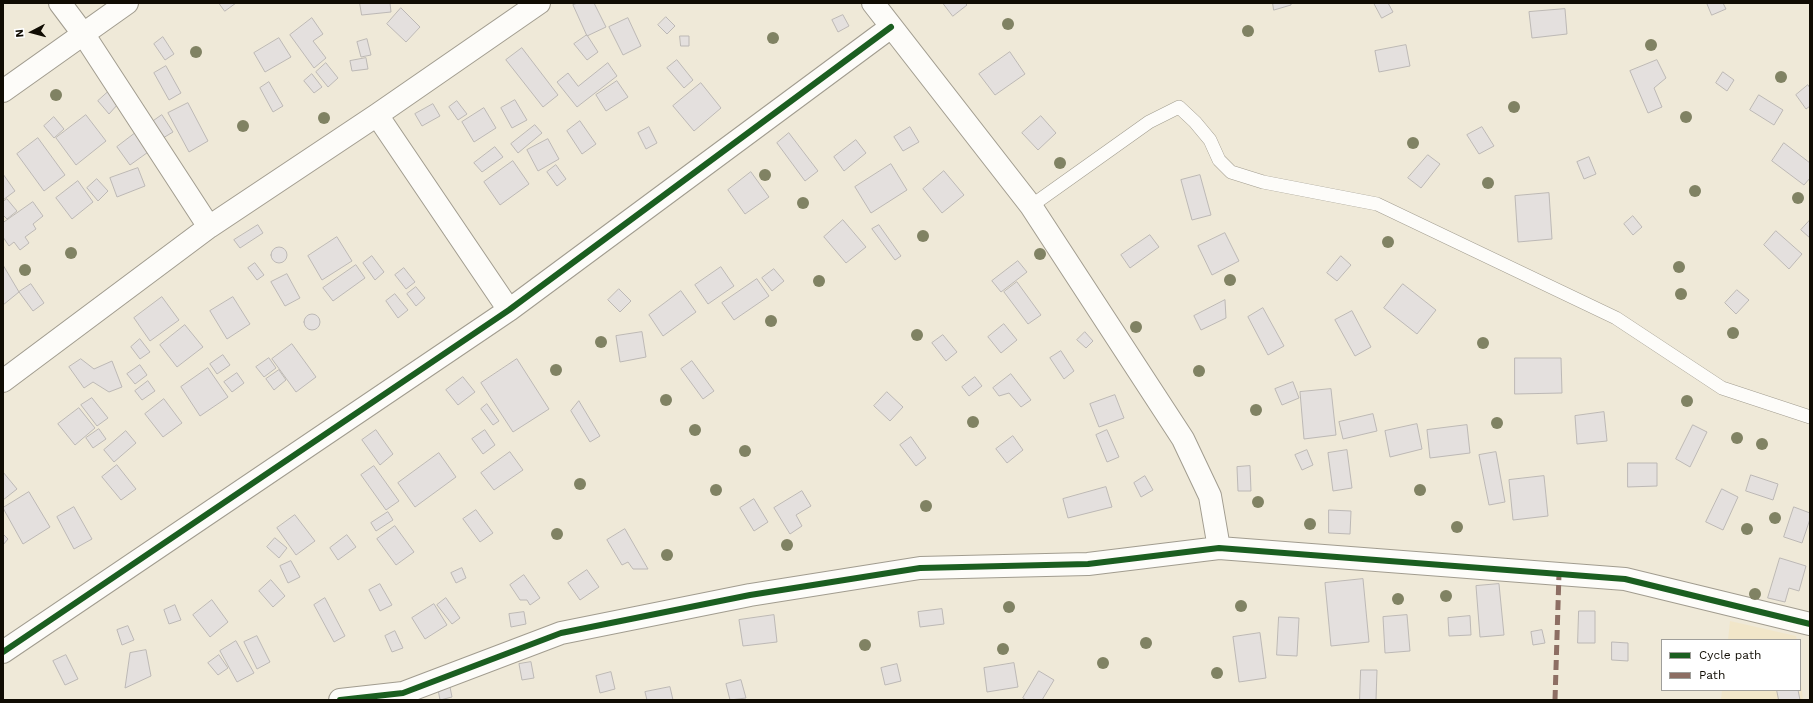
<!DOCTYPE html>
<html>
<head>
<meta charset="utf-8">
<style>
  body { margin:0 }
  #map { position:relative; width:1813px; height:703px; overflow:hidden; background:#efe9d8; font-family:"Work Sans",sans-serif }
  canvas { display:block }
  .frame { position:absolute; inset:0; border:4px solid #100c03; pointer-events:none }
  .legend { position:absolute; left:1661px; top:639px; width:140px; height:52px; box-sizing:border-box; background:#fff; border:1px solid #9f9e9a; margin:0; padding:5px 7px; list-style:none; font-size:12px; color:#100c03 }
  .legend li { display:flex; align-items:center; gap:8px; height:20px }
  .legend b { width:20px; border:1px solid #9f9e9a }
  .north { position:absolute; left:12px; top:12px; width:40px; height:40px; -webkit-text-stroke:3px #fff; paint-order:stroke; rotate:264deg; font-size:11px; font-weight:700; line-height:16px; text-align:center; color:#100c03 }
  .north::after { content:''; display:block; margin:auto; width:14px; height:18px; background:#100c03; clip-path:polygon(50% 0,100% 100%,50% 72%,0 100%) }
</style>
</head>
<body>
<div id="map">
<canvas width="1813" height="703"></canvas>
<div class="frame"></div>
<ul class="legend">
<li><b style="height:5px;background:#1b5e20"></b>Cycle path</li>
<li><b style="height:5px;background:#8d6e63"></b>Path</li>
</ul>
<div class="north">N</div>
</div>
<script>
const context = document.querySelector('canvas').getContext('2d');
context.lineJoin = 'round';
function fill(path, color) { context.fillStyle = color; context.fill(path, 'evenodd'); }
function stroke(path, color, width, dash) { context.strokeStyle = color; context.lineWidth = width; context.lineCap = dash ? 'butt' : 'round'; context.setLineDash(dash || []); context.stroke(path); }
fill(new Path2D(`
  M1730 621 1796 636 1797 640H1728Z
  M1800 673 1803 700H1721L1722 690H1800Z`), '#f1e6c9');
const building = new Path2D(`
  M219 3H236L225 11Z
  M360 3H390L391 12 362 15Z
  M578 3H594L606 27 587 36 573 5Z
  M943 3H965L967 5 953 16Z
  M1273 3H1291V5L1274 10Z
  M1374 3H1388L1393 12 1382 18Z
  M1707 3H1723L1726 9 1712 15Z
  M401 8 420 27 406 42 387 24Z
  M1565 9 1567 34 1532 38 1529 12Z
  M843 15 849 26 838 32 832 20Z
  M666 17 675 26 667 34 658 25Z
  M312 18 323 34 313 41 326 58 314 68 290 35Z
  M628 18 641 46 623 55 609 27Z
  M587 35 598 52 587 60 574 44Z
  M680 36H689V46H681Z
  M163 37 174 54 165 60 154 44Z
  M279 38 291 57 265 72 254 53Z
  M367 39 371 55 361 57 357 42Z
  M1406 45 1410 66 1379 72 1375 51Z
  M522 48 558 95 543 107 506 60Z
  M1010 52 1025 74 995 95 979 74Z
  M366 58 368 69 352 71 350 61Z
  M677 60 693 80 684 88 667 68Z
  M1657 60 1666 78 1654 88 1662 107 1648 113 1630 71Z
  M326 63 338 78 328 87 316 72Z
  M608 63 617 76 577 107 557 82 568 73 578 86Z
  M166 66 181 93 169 100 154 73Z
  M1723 72 1734 80 1727 91 1716 83Z
  M312 74 322 87 314 93 304 81Z
  M617 81 628 97 606 111 596 95Z
  M269 82 283 106 273 112 260 88Z
  M701 83 721 108 694 131 673 106Z
  M1808 85 1810 88V106L1806 109 1796 95Z
  M108 92 118 104 109 114 98 101Z
  M1759 95 1783 110 1774 125 1750 110Z
  M515 100 527 120 512 128 501 108Z
  M457 101 467 114 458 120 449 107Z
  M188 103 208 141 189 152 168 113Z
  M433 104 440 116 422 126 415 114Z
  M484 108 496 128 474 142 462 122Z
  M86 115 106 141 76 165 56 138Z
  M162 115 173 132 163 138 152 122Z
  M1041 116 1056 133 1038 150 1022 133Z
  M54 117 64 129 54 138 44 126Z
  M580 121 596 144 582 154 567 131Z
  M535 125 542 133 518 153 511 144Z
  M649 127 657 143 646 149 638 133Z
  M910 127 919 142 903 151 894 137Z
  M1482 127 1494 146 1479 154 1467 135Z
  M138 131 151 150 130 165 117 147Z
  M789 133 818 171 805 181 777 143Z
  M38 138 65 175 44 191 17 154Z
  M548 139 559 159 538 171 527 150Z
  M856 140 866 153 844 171 834 157Z
  M1784 143 1810 163V178L1804 185 1772 161Z
  M495 147 503 157 482 172 474 163Z
  M1428 155 1440 164 1421 188 1408 178Z
  M1589 157 1596 174 1584 179 1577 162Z
  M513 161 529 184 500 205 484 182Z
  M891 164 907 190 871 213 855 187Z
  M556 165 566 179 557 186 547 172Z
  M138 168 145 186 117 197 110 178Z
  M944 171 964 195 942 213 923 189Z
  M751 172 769 197 745 214 728 190Z
  M3 174 15 191 3 200Z
  M1200 175 1211 215 1192 220 1181 180Z
  M97 179 108 191 98 201 87 188Z
  M78 181 93 202 72 219 56 198Z
  M1549 193 1552 239 1518 242 1515 196Z
  M7 199 17 211 7 219 3 215V202Z
  M33 202 43 216 33 224 36 229 25 237 29 243 20 250 14 242 9 246 3 237V223Z
  M1633 216 1642 227 1633 235 1624 224Z
  M843 220 866 247 846 263 824 237Z
  M1810 220V238L1801 230Z
  M258 225 263 233 240 248 234 240Z
  M879 225 901 256 895 260 872 229Z
  M1776 231 1802 254 1789 269 1764 245Z
  M1225 233 1239 261 1212 275 1198 246Z
  M1150 235 1159 247 1130 268 1121 255Z
  M337 237 352 261 322 280 308 256Z
  M271 255a8 8 0 1 1 16 0a8 8 0 1 1-16 0Z
  M372 256 384 272 375 280 363 263Z
  M1341 256 1351 265 1337 281 1327 273Z
  M1018 261 1027 272 1001 292 992 281Z
  M255 263 264 275 257 280 248 268Z
  M3 265 19 292 3 305Z
  M356 265 365 278 333 301 323 288Z
  M721 267 734 286 708 304 695 285Z
  M404 268 415 282 406 289 395 275Z
  M774 269 784 281 772 291 762 278Z
  M287 274 300 298 285 306 271 282Z
  M757 279 769 296 734 320 722 303Z
  M1017 282 1041 315 1028 324 1004 292Z
  M31 284 44 303 33 311 19 292Z
  M1403 284 1436 310 1417 334 1384 308Z
  M416 287 425 298 416 306 407 294Z
  M619 289 631 301 620 312 608 300Z
  M1737 290 1749 300 1736 314 1725 303Z
  M681 291 696 312 663 336 649 315Z
  M395 294 408 310 398 318 386 301Z
  M162 297 179 320 150 341 134 318Z
  M233 297 250 324 227 339 210 311Z
  M1225 300 1226 318 1201 330 1194 316Z
  M1263 308 1284 346 1268 355 1248 317Z
  M1352 311 1371 347 1355 356 1335 320Z
  M304 322a8 8 0 1 1 16 0a8 8 0 1 1-16 0Z
  M1004 324 1017 340 1001 353 988 337Z
  M185 325 203 347 177 367 160 345Z
  M642 332 646 357 620 362 616 336Z
  M1085 332 1093 341 1086 348 1077 340Z
  M943 335 957 352 946 361 932 343Z
  M140 339 150 352 140 359 131 347Z
  M292 344 316 377 296 392 272 359Z
  M1061 351 1074 371 1064 379 1050 358Z
  M223 355 230 365 217 374 210 364Z
  M269 358 276 368 264 377 256 367Z
  M1515 358H1561L1562 393 1515 394Z
  M81 359 94 369 112 361 122 387 109 392 93 382 84 388 69 367Z
  M517 359 549 409 513 432 481 383Z
  M692 361 714 391 703 399 681 369Z
  M140 365 147 375 135 384 127 374Z
  M208 368 228 397 200 416 181 387Z
  M279 370 286 380 274 390 266 379Z
  M237 373 244 383 232 392 224 382Z
  M1011 374 1031 400 1021 407 1009 393 999 396 993 388Z
  M463 377 475 392 458 405 446 390Z
  M975 377 982 386 969 396 962 387Z
  M148 381 155 391 142 400 135 391Z
  M1293 382 1299 398 1282 405 1275 389Z
  M1331 389 1336 435 1304 439 1300 392Z
  M887 392 903 407 890 421 874 406Z
  M1115 395 1124 418 1099 427 1090 404Z
  M92 398 108 418 97 426 81 405Z
  M164 399 182 423 163 437 145 414Z
  M579 401 600 436 590 442 571 411Z
  M487 404 499 421 493 425 481 409Z
  M79 408 95 428 75 445 58 424Z
  M1604 412 1607 441 1577 444 1575 416Z
  M1373 414 1377 431 1343 439 1339 422Z
  M1417 424 1422 449 1390 457 1385 431Z
  M1467 425 1470 453 1430 458 1427 430Z
  M1693 425 1707 432 1690 467 1676 459Z
  M99 429 106 439 93 448 86 438Z
  M376 430 393 454 380 465 362 440Z
  M485 430 495 445 483 454 472 439Z
  M1107 430 1119 457 1107 462 1096 435Z
  M126 431 136 443 114 462 104 450Z
  M1013 436 1023 450 1007 463 996 449Z
  M911 437 926 458 916 466 900 445Z
  M1307 450 1313 465 1302 470 1295 455Z
  M1347 450 1352 488 1333 491 1328 453Z
  M510 452 523 470 494 490 481 473Z
  M1496 452 1505 502 1489 505 1479 455Z
  M439 453 456 477 415 507 398 483Z
  M1628 463H1657V486L1628 487Z
  M117 465 136 489 121 500 102 477Z
  M374 466 399 501 386 510 361 475Z
  M1250 466 1251 491H1238L1237 467Z
  M3 472 17 489 3 500Z
  M1751 475 1778 484 1773 500 1746 491Z
  M1145 476 1153 490 1141 497 1134 483Z
  M1544 476 1548 516 1513 520 1509 480Z
  M1106 487 1112 507 1068 518 1063 499Z
  M1722 489 1738 497 1723 530 1706 522Z
  M802 491 811 506 796 515 802 526 790 534 774 508Z
  M29 492 50 527 23 544 3 508Z
  M754 499 768 522 754 531 740 508Z
  M74 507 92 539 74 549 57 517Z
  M1794 507 1810 513V519L1802 543 1784 537Z
  M476 510 493 533 480 542 463 519Z
  M1329 510 1351 511 1350 534 1329 533Z
  M388 512 393 520 376 531 371 523Z
  M295 515 315 541 296 555 277 528Z
  M395 526 414 552 396 565 377 539Z
  M625 529 648 569H633L628 562 622 565 607 540Z
  M3 534 8 539 3 545Z
  M347 535 356 547 338 560 330 548Z
  M275 538 287 548 279 558 267 547Z
  M1780 558 1806 566 1799 591 1789 588 1785 602 1768 598Z
  M291 561 300 577 288 583 280 566Z
  M462 568 466 578 456 583 451 573Z
  M587 570 599 587 580 600 568 583Z
  M524 575 540 598 530 605 527 600H520L510 585Z
  M1363 579 1369 642 1331 646 1325 583Z
  M271 580 285 596 273 607 259 591Z
  M380 584 392 605 380 611 369 590Z
  M1499 584 1504 635 1480 637 1476 586Z
  M325 598 345 636 334 642 314 605Z
  M446 598 460 618 452 624 437 605Z
  M212 600 228 622 210 637 193 615Z
  M434 604 447 625 425 639 412 618Z
  M175 605 181 620 169 624 164 610Z
  M942 609 944 624 920 627 918 612Z
  M1579 611H1595V643H1578Z
  M524 612 526 624 511 627 509 614Z
  M774 615 777 642 743 646 739 620Z
  M1407 615 1410 651 1385 653 1383 617Z
  M1470 616 1471 635 1449 636 1448 618Z
  M1279 617 1299 618 1297 656 1277 655Z
  M128 626 134 640 122 645 117 630Z
  M1542 630 1545 643 1533 645 1531 632Z
  M395 631 403 648 392 652 385 636Z
  M1260 633 1266 678 1239 682 1233 637Z
  M257 636 270 662 257 669 244 642Z
  M236 641 254 673 237 682 220 651Z
  M1612 642 1628 643V661L1612 660Z
  M146 650 151 676 125 688 130 653Z
  M66 655 78 679 65 685 53 661Z
  M219 655 228 668 218 675 208 663Z
  M531 662 534 678 522 680 519 664Z
  M1014 663 1018 687 987 692 984 668Z
  M897 664 901 681 885 685 881 668Z
  M1361 670H1377L1376 700H1360Z
  M1039 671 1054 680 1042 700H1026L1023 698Z
  M611 672 615 689 600 693 596 676Z
  M741 680 746 698 730 700 726 684Z
  M449 682 452 697 440 700 437 684Z
  M670 687 673 700H647L645 692Z
  M1777 690H1798L1800 700H1779Z`);
fill(building, '#e4e0de');
stroke(building, '#bcb8b5', 1);
const service = new Path2D(`
  M1031 206 1149 122 1179 107 1195 122 1210 140 1219 160 1231 172 1263 182 1377 204 1616 318 1722 388 1810 417`);
const minor = new Path2D(`
  M60 3 84 35 209 227
  M873 3 1031 206 1183 439 1210 496 1219 548
  M3 91 127 3
  M377 115 509 310
  M3 381 209 227 377 115 539 3
  M3 652 509 310 891 27
  M340 700 403 693 561 633 750 595 920 568 1088 564 1219 548 1625 579 1810 624`);
stroke(service, '#a19c8f', 14);
stroke(minor, '#a19c8f', 24);
stroke(service, '#fdfcf9', 13);
stroke(minor, '#fdfcf9', 22);
stroke(new Path2D(`
  M1555 700 1559 574`), '#8d6e63', 5, [10, 5]);
stroke(new Path2D(`
  M3 652 509 310 891 27
  M340 700 403 693 561 633 750 595 920 568 1088 564 1219 548 1625 579 1810 624`), '#1b5e20', 6);
context.fillStyle = '#808263';
for (const [x, y] of [
  [1008,24],
  [1248,31],
  [773,38],
  [1651,45],
  [196,52],
  [1781,77],
  [56,95],
  [1514,107],
  [1686,117],
  [324,118],
  [243,126],
  [1413,143],
  [1060,163],
  [765,175],
  [1488,183],
  [1695,191],
  [1798,198],
  [803,203],
  [923,236],
  [1388,242],
  [71,253],
  [1040,254],
  [1679,267],
  [25,270],
  [1230,280],
  [819,281],
  [1681,294],
  [771,321],
  [1136,327],
  [1733,333],
  [917,335],
  [601,342],
  [1483,343],
  [556,370],
  [1199,371],
  [666,400],
  [1687,401],
  [1256,410],
  [973,422],
  [1497,423],
  [695,430],
  [1737,438],
  [1762,444],
  [745,451],
  [580,484],
  [716,490],
  [1420,490],
  [1258,502],
  [926,506],
  [1775,518],
  [1310,524],
  [1457,527],
  [1747,529],
  [557,534],
  [787,545],
  [667,555],
  [1755,594],
  [1446,596],
  [1398,599],
  [1241,606],
  [1009,607],
  [1146,643],
  [865,645],
  [1003,649],
  [1103,663],
  [1217,673]
]) { context.beginPath(); context.arc(x, y, 6, 0, 2 * Math.PI); context.fill(); }
</script>
</body>
</html>
